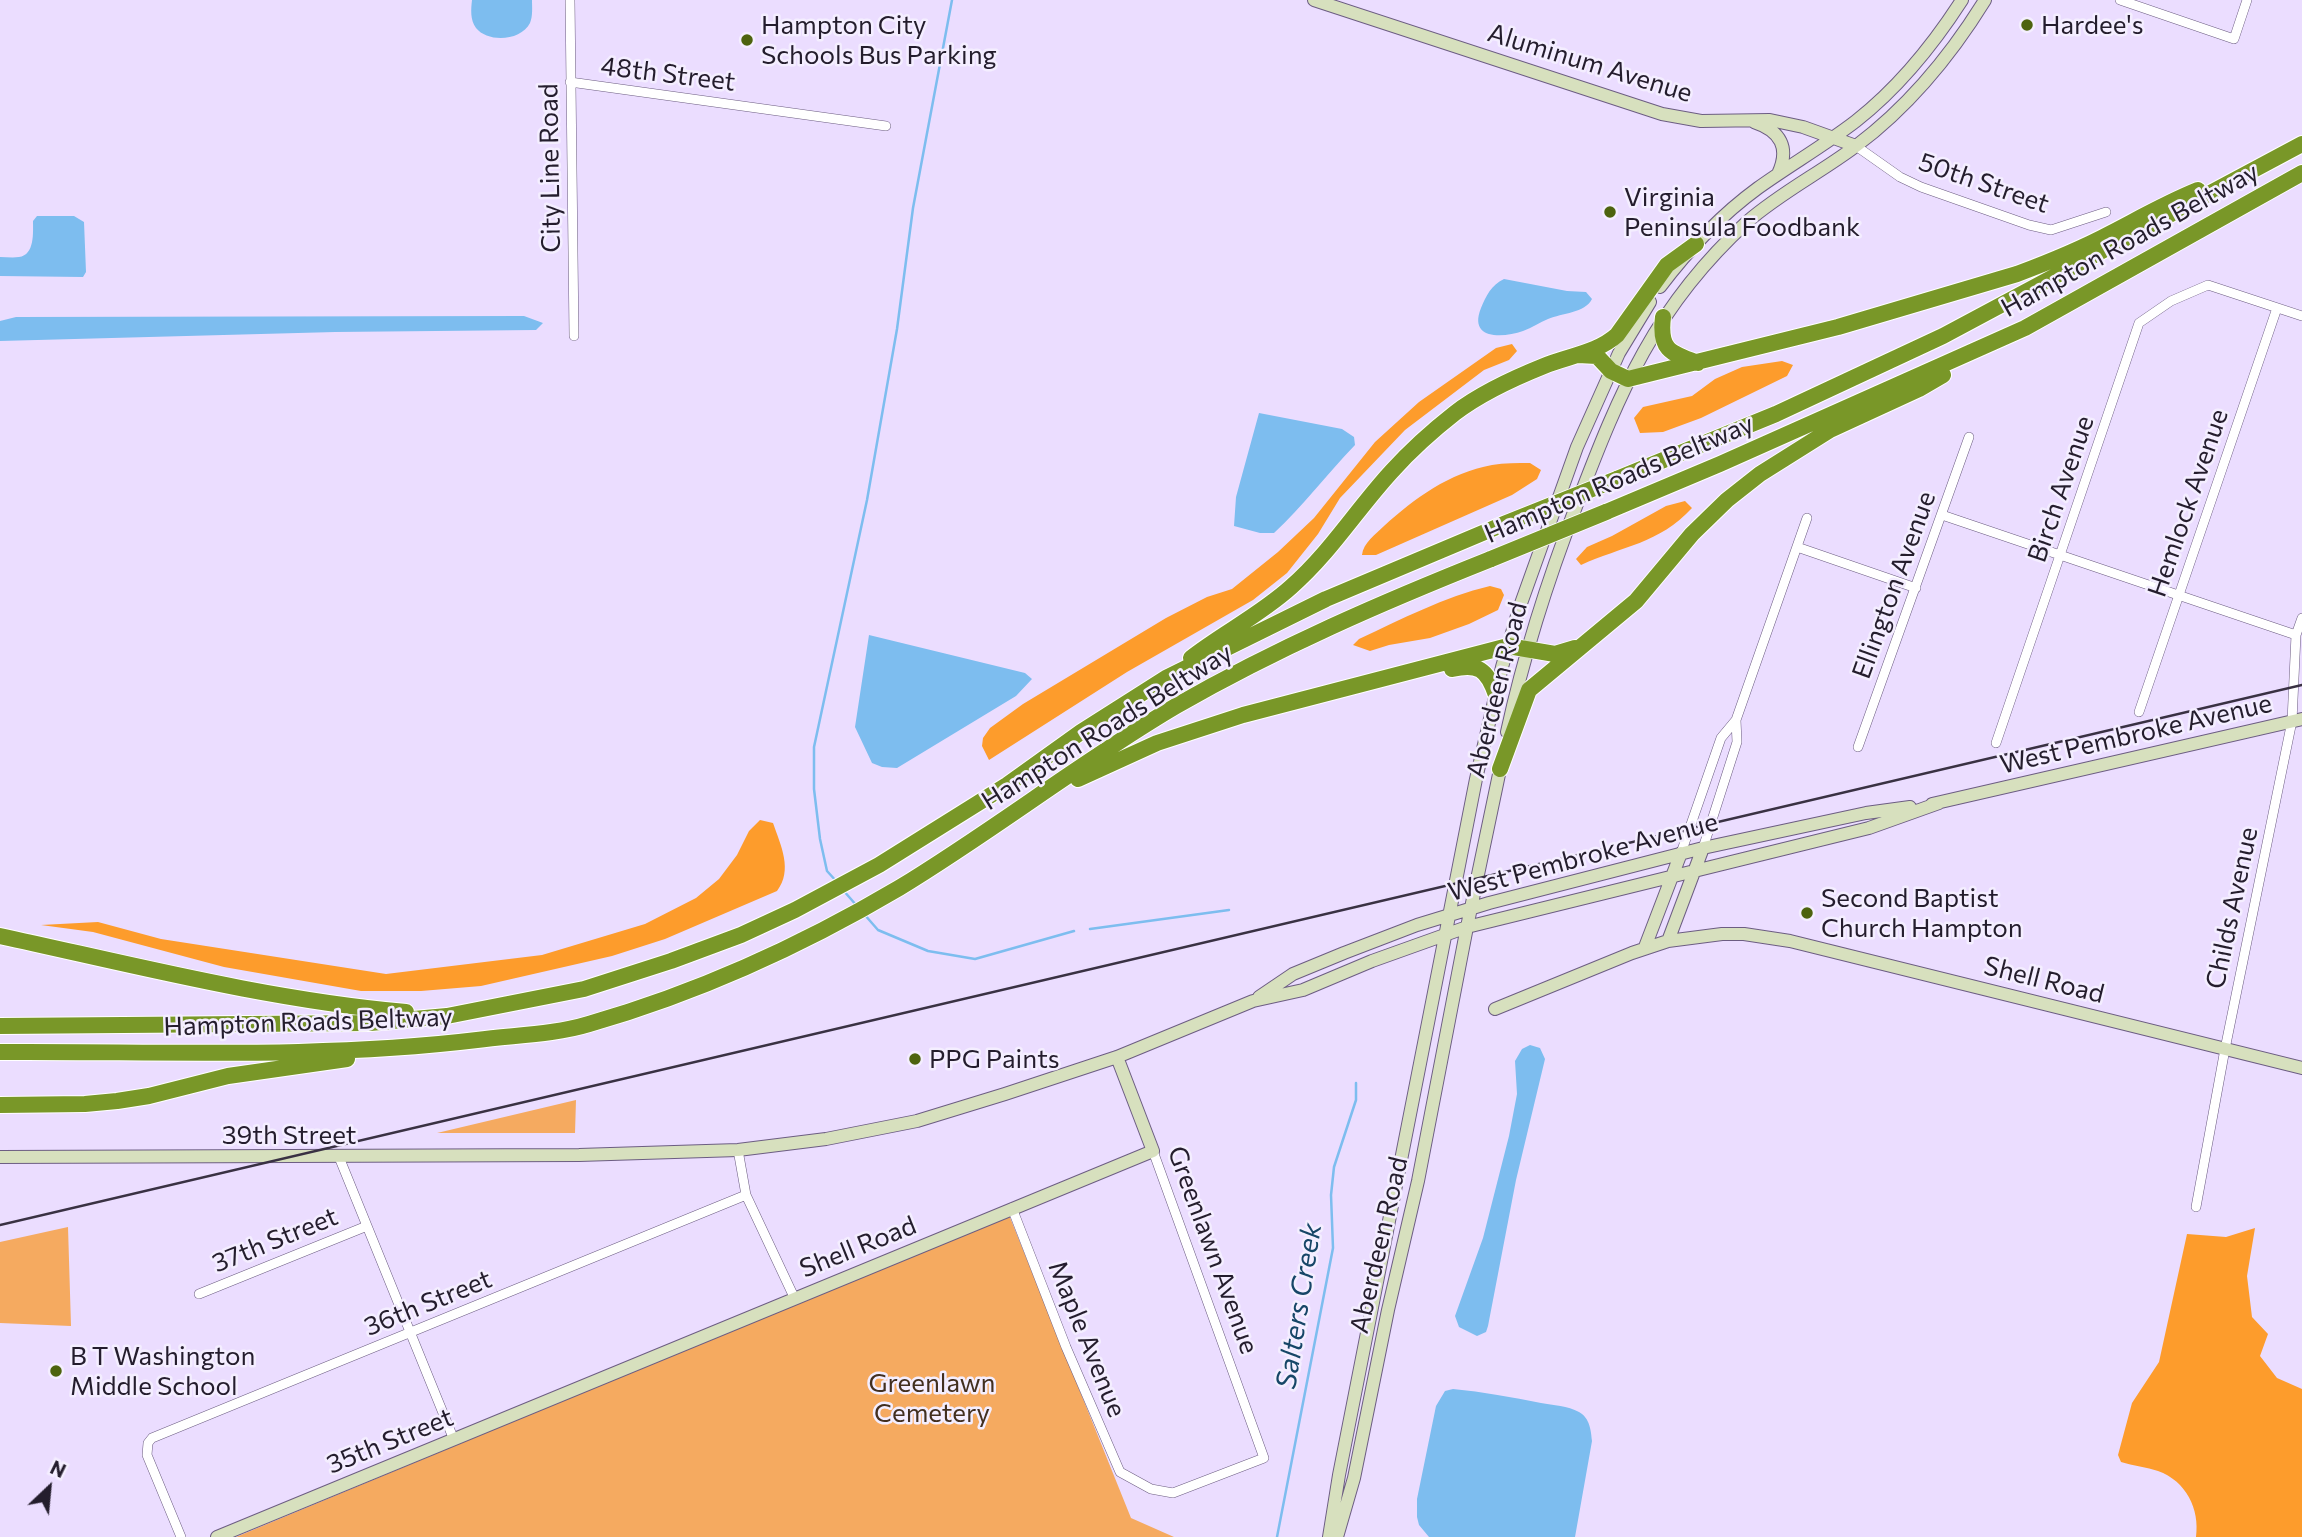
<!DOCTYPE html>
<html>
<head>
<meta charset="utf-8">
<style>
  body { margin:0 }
  #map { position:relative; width:2302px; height:1537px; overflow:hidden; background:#ebddff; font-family:Commissioner,sans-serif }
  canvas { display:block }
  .north { position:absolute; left:14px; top:1453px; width:70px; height:70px; -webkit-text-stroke:5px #f4eeff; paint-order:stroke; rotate:26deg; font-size:19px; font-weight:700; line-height:28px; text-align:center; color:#241d2d }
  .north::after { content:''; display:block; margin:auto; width:24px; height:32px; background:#241d2d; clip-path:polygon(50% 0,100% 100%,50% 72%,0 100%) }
</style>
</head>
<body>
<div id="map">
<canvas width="2302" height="1537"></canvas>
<div class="north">N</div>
</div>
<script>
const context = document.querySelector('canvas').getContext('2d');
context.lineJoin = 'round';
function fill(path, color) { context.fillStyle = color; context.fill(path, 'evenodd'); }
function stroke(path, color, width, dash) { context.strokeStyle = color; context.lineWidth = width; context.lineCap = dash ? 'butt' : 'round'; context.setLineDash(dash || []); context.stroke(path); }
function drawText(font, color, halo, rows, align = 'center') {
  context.font = font + ' Commissioner,sans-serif'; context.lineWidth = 5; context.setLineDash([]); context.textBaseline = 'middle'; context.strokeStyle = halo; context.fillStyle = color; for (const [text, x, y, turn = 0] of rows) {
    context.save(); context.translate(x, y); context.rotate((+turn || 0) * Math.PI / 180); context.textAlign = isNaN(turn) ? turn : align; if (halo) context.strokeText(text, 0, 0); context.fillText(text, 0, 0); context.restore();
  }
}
fill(new Path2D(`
  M576 1100 575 1133H437Z
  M1009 1215 1131 1518 1174 1537H236Z
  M68 1227 71 1326 0 1323V1242Z`), '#f5aa60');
fill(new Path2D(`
  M1512 344 1517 351 1509 360 1484 370 1405 430 1340 498 1318 534 1287 573 1253 600 1127 672 989 760 982 746 983 738 990 728 1023 704 1166 618 1207 597 1232 589 1278 552 1314 518 1375 442 1419 402 1496 348Z
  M1782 361 1793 365 1787 376 1701 418 1663 432 1640 433 1634 418 1643 407 1692 396 1715 379 1742 367Z
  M1530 463 1541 470 1537 479 1512 495 1376 555H1362C1363 543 1376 534 1384 526 1415 498 1449 473 1492 465 1504 463 1518 463 1530 463Z
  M1685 501 1692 508C1659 544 1622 546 1581 565L1576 559 1587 547 1612 536 1666 506Z
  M1490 586 1501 589 1504 595 1498 610 1469 624 1430 638 1389 645 1370 651 1353 645 1359 639C1402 619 1444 597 1490 586Z
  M760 820 773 823C781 846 793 870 777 891L665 939 612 956 481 986 421 991H361L224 967 93 932 41 925 98 922 161 939 386 974 542 955 645 924 696 898 719 879 737 855 749 831Z
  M2255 1228 2247 1276 2252 1317 2268 1334 2260 1356 2277 1378 2302 1389V1537H2196C2200 1509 2186 1481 2158 1471 2147 1467 2133 1466 2121 1462L2118 1455 2132 1403 2159 1362 2187 1234 2226 1237Z`), '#fd9c2c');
fill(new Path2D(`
  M472 0H532C532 7 533 16 530 23 521 41 488 43 476 28 470 20 471 9 472 0Z
  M37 216H74L84 222 86 272 83 277 0 276V257C6 257 13 258 19 257 35 255 33 232 33 221Z
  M1504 279 1567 291 1586 292 1592 299C1585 313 1562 313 1548 319 1540 322 1532 328 1523 331 1503 338 1468 340 1481 308 1486 296 1491 285 1504 279Z
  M524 316 543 323 536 330 335 332 0 341V321L16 317Z
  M1259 413 1342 429 1354 437 1355 445C1327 474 1303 506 1274 533H1260L1234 526 1236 497Z
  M869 635 1025 673 1032 679 1016 696 897 768 882 767 872 763 855 727Z
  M1530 1045 1540 1048 1545 1059 1516 1180 1488 1326 1486 1332 1477 1336 1459 1327 1455 1316 1483 1238 1509 1136 1517 1094 1515 1061 1522 1049Z
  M1453 1389C1483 1392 1512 1397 1541 1403 1553 1405 1568 1406 1579 1412 1590 1418 1591 1431 1592 1441L1575 1537H1429L1419 1525 1417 1517V1499L1436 1406 1445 1391Z`), '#7dbdef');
stroke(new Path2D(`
  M837 882 827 871 820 839 814 789V747L867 500 897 329 913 208 952 0
  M843 890 857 906
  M864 914 878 930 928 951 975 959 1074 931
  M1090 929 1229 910
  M1277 1537 1333 1248 1331 1195 1334 1167 1356 1100V1083`), '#7dbdef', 2.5);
const street = new Path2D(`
  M570 0 574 336
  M2120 0 2234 39 2247 0
  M570 82 886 126
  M1856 146 1900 177 1921 187 2029 225 2051 230 2106 212
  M1942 515 2296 635
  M1797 547 1916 588
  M2139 712 2277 308
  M1996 743 2139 323 2171 301 2208 285 2302 316
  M1858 747 1969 437
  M1703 848 1737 742 1736 720
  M1681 853 1721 738 1736 720 1807 518
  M738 1150 746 1195 794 1297
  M339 1157 454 1440
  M2196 1207 2225 1049 2292 721 2296 635 2302 618
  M1012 1208 1066 1347 1120 1472 1151 1489 1173 1493 1264 1458 1153 1151
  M199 1294 367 1226
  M181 1537 147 1455 148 1443 152 1438 746 1195`);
const secondary = new Path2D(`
  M1314 0 1662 114 1701 121 1770 120 1803 127 1856 146
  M1754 122C1781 131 1790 148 1778 174
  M1660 287C1688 250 1721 215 1758 188 1790 165 1825 145 1856 121 1898 88 1933 45 1962 0
  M1507 732C1524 654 1548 579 1577 504 1620 391 1655 306 1747 222 1780 193 1820 173 1856 146 1908 107 1951 55 1985 0
  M1932 804 2302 719
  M1668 941 1703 848
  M1645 947 1681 853
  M1259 997 1293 974 1344 953 1417 925 1489 903 1703 848 1866 813 1910 807
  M1495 1009 1632 953 1668 941 1722 934H1744L1790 941 2302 1068
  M0 1157 579 1155 738 1150 826 1139 917 1121 1005 1094 1117 1057 1253 1001 1303 990 1372 961 1467 927 1869 828 1939 803
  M217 1537 1153 1151 1117 1057
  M1329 1537 1339 1475 1476 779 1502 667 1519 609 1577 447 1619 353 1650 302
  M1337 1537 1354 1478 1388 1310 1418 1181 1467 927 1502 760`);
const highway = new Path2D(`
  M1663 317C1659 350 1670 353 1698 363
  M1578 355 1597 356 1611 371 1628 379 1838 327 2017 274C2049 262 2081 249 2111 233 2140 218 2168 202 2198 190
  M1617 479 1776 414 1943 336 2302 144
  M1606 512 1720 464 2025 328 2302 173
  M1191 658C1223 633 1260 615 1291 587 1330 553 1357 509 1392 471 1411 450 1432 431 1455 413 1481 393 1514 378 1544 366 1568 356 1597 353 1617 335L1667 265 1696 244
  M1452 669C1478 663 1487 669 1496 695
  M1500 769 1529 690 1636 601 1692 534 1727 500 1760 474 1830 430 1919 389 1943 375
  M1078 779 1157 743 1243 715 1508 646 1555 654 1575 648
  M0 936C134 965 269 1000 406 1012
  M0 1026 370 1023 447 1016 584 989 671 961 741 935 795 910 879 865 1007 785 1081 732 1166 678 1326 599 1504 524
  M0 1052C159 1051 319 1059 477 1040 513 1035 553 1035 589 1024 697 993 801 946 899 888 993 831 1081 762 1176 706 1277 648 1383 602 1491 559
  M0 1105 85 1104 117 1101 149 1096 228 1076 347 1059`);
stroke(street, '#6c5d82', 10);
stroke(secondary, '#6c5d82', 14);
stroke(highway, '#fff', 18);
stroke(street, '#fff', 9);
stroke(secondary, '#d7e0be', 12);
stroke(highway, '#799728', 16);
stroke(new Path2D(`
  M0 1225 2302 685`), '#393143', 2.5);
const highwayBridge = new Path2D(`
  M1504 524 1617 479
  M1491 559 1606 512`);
stroke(highwayBridge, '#fff', 18, []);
stroke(highwayBridge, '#799728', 16);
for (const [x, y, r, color] of [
  [2027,25,7,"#4d630e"],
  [747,40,7,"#4d630e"],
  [1610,212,7,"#4d630e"],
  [1807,913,7,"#4d630e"],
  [915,1059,7,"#4d630e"],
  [56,1371,7,"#4d630e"]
]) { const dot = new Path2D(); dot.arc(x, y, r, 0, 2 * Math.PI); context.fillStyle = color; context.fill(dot); stroke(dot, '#f4eeff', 2.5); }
drawText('26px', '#241d2d', '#f4eeff', [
  ["Hampton City",761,25],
  ["Schools Bus Parking",761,55],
  ["Hardee's",2041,25],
  ["Virginia",1624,197],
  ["Peninsula Foodbank",1624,227],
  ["Second Baptist",1821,898],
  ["Church Hampton",1821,928],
  ["PPG Paints",929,1059],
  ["B T Washington",70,1356],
  ["Middle School",70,1386]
], 'left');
drawText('26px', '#241d2d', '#f4eeff', [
  ["Aluminum Avenue",1590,63,17],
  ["48th Street",668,74,7],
  ["City Line Road",550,168,-91],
  ["50th Street",1984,183,19],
  ["Hampton Roads Beltway",2130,240,-29],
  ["Hampton Roads Beltway",1619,479,-23],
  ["Birch Avenue",2061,489,-71],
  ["Hemlock Avenue",2188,503,-71],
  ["Ellington Avenue",1894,585,-70],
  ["Aberdeen Road",1497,690,-76],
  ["Hampton Roads Beltway",1107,727,-32],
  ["West Pembroke Avenue",2136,734,-13],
  ["West Pembroke Avenue",1583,857,-15],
  ["Childs Avenue",2232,908,-78],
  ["Shell Road",2044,980,14],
  ["Hampton Roads Beltway",308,1022,-2],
  ["39th Street",289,1135],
  ["37th Street",275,1240,-22],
  ["Aberdeen Road",1379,1245,-77],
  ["Shell Road",858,1247,-22],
  ["Greenlawn Avenue",1213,1250,70],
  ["36th Street",428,1303,-22],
  ["Maple Avenue",1087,1339,68],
  ["35th Street",390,1441,-22]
]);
drawText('26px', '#422f1f', '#f4eeff', [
  ["Greenlawn",932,1383],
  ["Cemetery",932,1413]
]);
drawText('italic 28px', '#164667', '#f4eeff', [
  ["Salters Creek",1299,1306,-81]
]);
</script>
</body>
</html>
